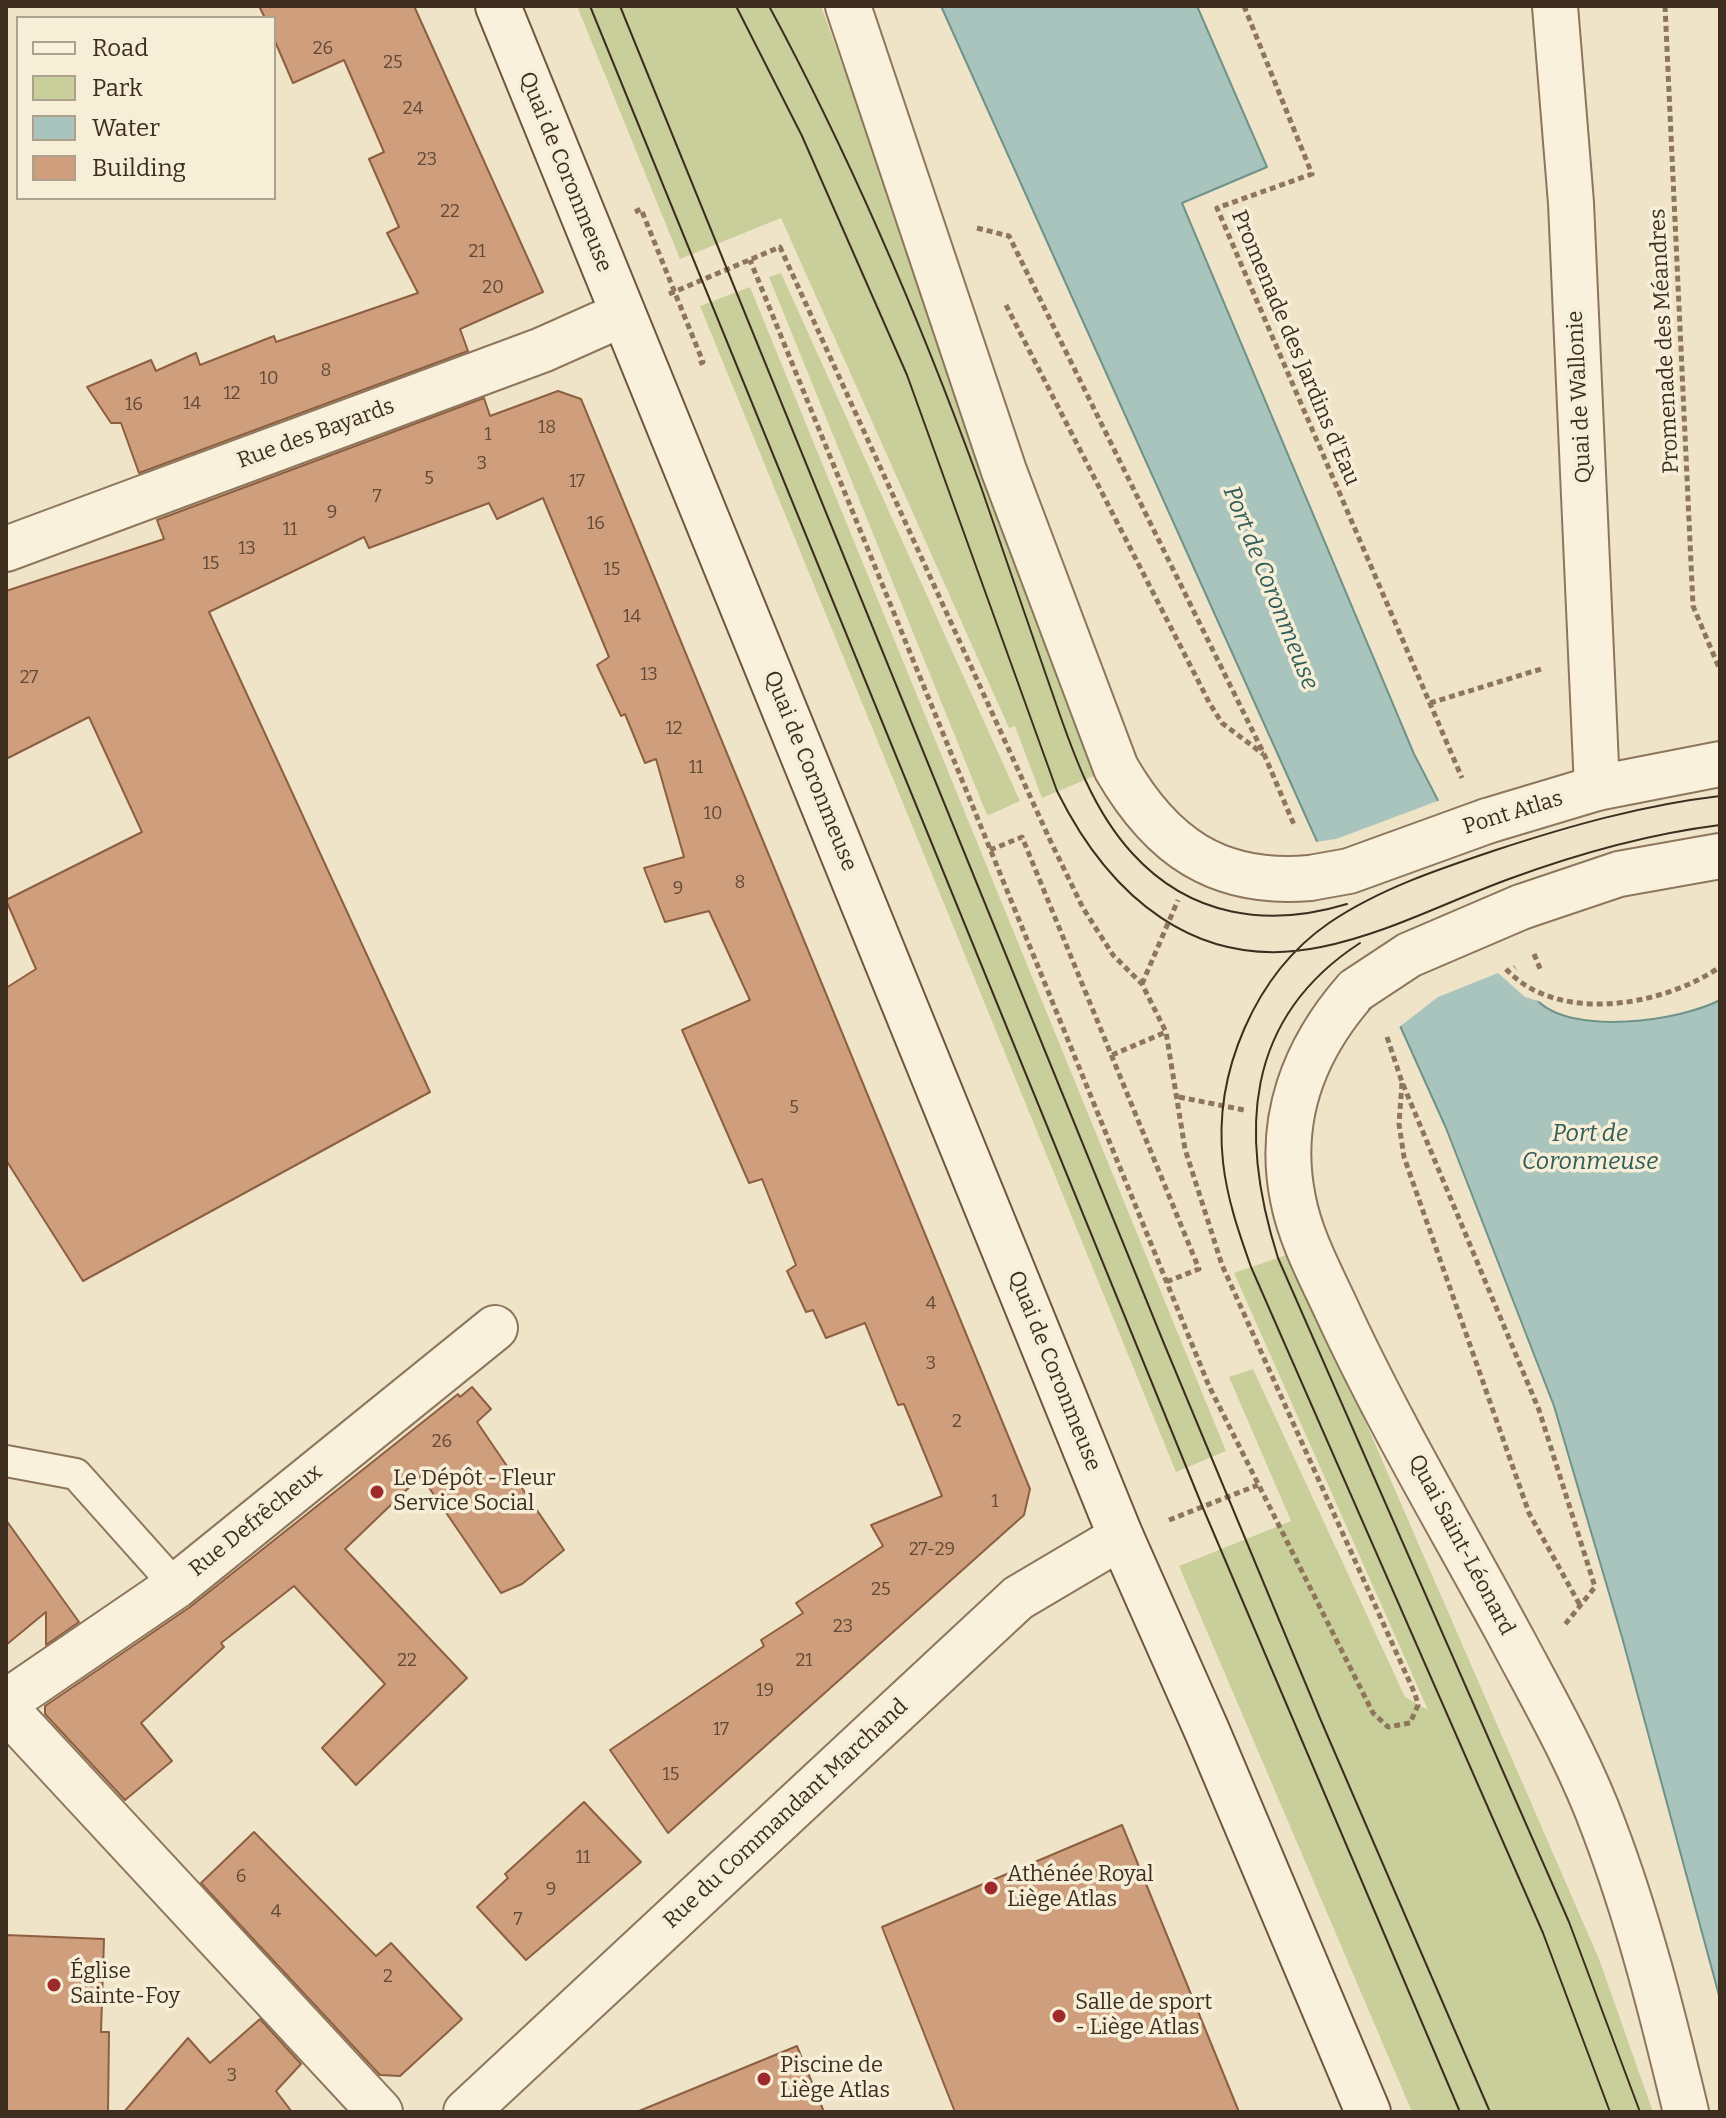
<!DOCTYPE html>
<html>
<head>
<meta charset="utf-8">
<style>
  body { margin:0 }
  #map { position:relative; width:1726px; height:2118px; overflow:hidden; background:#f0e4c8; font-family:Bitter,serif }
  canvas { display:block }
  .frame { position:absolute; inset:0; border:8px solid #3d2e20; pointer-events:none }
  .legend { position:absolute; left:16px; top:16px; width:260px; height:184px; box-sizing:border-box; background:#f7eed8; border:2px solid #ada18e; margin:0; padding:10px 14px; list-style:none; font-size:24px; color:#3d2e20 }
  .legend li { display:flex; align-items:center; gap:16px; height:40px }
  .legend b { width:40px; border:2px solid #ada18e }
</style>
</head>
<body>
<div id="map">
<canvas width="1726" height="2118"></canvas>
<div class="frame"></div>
<ul class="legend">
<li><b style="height:10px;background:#faf1dc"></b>Road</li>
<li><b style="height:22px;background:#c9cf9b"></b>Park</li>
<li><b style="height:22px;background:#a9c4bc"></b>Water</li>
<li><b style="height:22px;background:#cf9f7d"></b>Building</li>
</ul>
</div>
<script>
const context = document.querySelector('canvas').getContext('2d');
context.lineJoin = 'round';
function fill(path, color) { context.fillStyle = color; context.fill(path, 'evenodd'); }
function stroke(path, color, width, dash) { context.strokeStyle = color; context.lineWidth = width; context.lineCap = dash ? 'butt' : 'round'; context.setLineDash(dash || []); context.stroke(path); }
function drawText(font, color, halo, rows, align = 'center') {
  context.font = font + ' Bitter,serif'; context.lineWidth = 7; context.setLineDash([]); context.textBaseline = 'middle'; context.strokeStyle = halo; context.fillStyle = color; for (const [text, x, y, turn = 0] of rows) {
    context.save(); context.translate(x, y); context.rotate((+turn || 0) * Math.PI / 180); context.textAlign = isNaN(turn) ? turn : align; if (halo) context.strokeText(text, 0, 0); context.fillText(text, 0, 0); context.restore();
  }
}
fill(new Path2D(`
  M577 6H821L1099 774 1042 798 1015 726 1009 728 781 218 680 259Z
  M781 273 1020 801 991 814 987 815 769 277Z
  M750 287 1226 1451 1176 1472 700 306Z
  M1292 1253 1599 1959 1653 2112H1412L1179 1566 1291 1521 1229 1377 1253 1369 1405 1697 1428 1710 1234 1273Z`), '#c9cf9b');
const water = new Path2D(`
  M941 6H1197L1267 167 1182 203 1414 754C1437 798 1459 841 1479 886 1495 923 1509 971 1538 1001 1573 1036 1680 1021 1720 1000V1999L1622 1637 1554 1406 1446 1128Z`);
fill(water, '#a9c4bc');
stroke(water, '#6f938a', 2);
fill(new Path2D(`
  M1443 799 1517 963 1513 966 1541 998 1554 1006 1525 997 1498 973 1438 997 1398 1028 1315 842 1336 839Z`), '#f0e4c8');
const building = new Path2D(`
  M259 6H414L543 292 460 329 468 351 139 473 121 423H111L87 387 151 360 156 371 196 353 200 365 274 336 276 342 418 293 387 233 399 227 369 159 384 152 344 60 293 83 274 39V18H265Z
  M558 391 581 399 1030 1489 1024 1515 668 1833 610 1750 764 1646 761 1640 803 1613 796 1603 883 1546 871 1525 942 1496 904 1404 898 1405 865 1323 826 1338 813 1310 806 1312 787 1271 796 1265 762 1179 749 1183 682 1030 750 1000 709 911 665 922 644 868 684 857 656 759 645 763 625 714 621 716 597 665 609 657 543 498 497 519 489 503 369 548 364 537 209 612 430 1092 83 1281 6 1160V988L36 969 6 900 142 832 89 717 6 759V591L164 539 157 520 484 398 490 416Z
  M472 1387 491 1409 477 1422 564 1550 522 1584 501 1593 421 1476 345 1549 467 1678 356 1785 322 1748 385 1684 294 1586 221 1643 224 1647 141 1723 172 1761 125 1800 45 1714V1706L190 1607 458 1394 460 1397Z
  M6 1520 79 1622 46 1645V1612L6 1645Z
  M584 1802 641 1862 526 1960 477 1907 508 1878 505 1874Z
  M1122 1825 1239 2112H955L882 1927Z
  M254 1832 376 1956 391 1943 462 2019 400 2076 380 2075 201 1883Z
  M6 1935 104 1939 101 2032H109L108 2112H6Z
  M260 2019 301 2064 276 2091 292 2112H124L188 2038 210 2063Z
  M797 2046 824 2112H639V2111Z`);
fill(building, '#cf9f7d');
stroke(building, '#8d5f41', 2);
const service = new Path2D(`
  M6 1461 76 1474 176 1586`);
const minor = new Path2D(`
  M1555 6 1571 203 1597 788
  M6 549 542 350 623 314
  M6 1702 176 1586 495 1328
  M6 1709 380 2112
  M466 2112 1018 1598 1121 1537`);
const tertiary = new Path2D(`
  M848 6 1004 471 1116 768C1161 846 1217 886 1310 878
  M1487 821 1597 788 1720 764
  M1521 907 1619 874 1720 856
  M1356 990C1304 1049 1277 1120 1293 1199 1301 1241 1324 1281 1341 1319 1393 1430 1457 1537 1515 1645 1547 1705 1581 1765 1604 1828 1639 1920 1663 2016 1686 2112`);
const secondary = new Path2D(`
  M498 6 1121 1537 1207 1731 1368 2112`);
stroke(service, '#8d765c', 34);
stroke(minor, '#8d765c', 48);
stroke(tertiary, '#8d765c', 48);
stroke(secondary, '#6f573f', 48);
stroke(new Path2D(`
  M1244 6 1312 174 1217 208 1462 778
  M1665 6 1693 606 1720 670
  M635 212 641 209 703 362 697 365
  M977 228 1009 236 1264 754 1295 827
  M669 294 780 247 1050 840 1083 908 1113 955 1142 984 1166 1032 1185 1149 1222 1265 1415 1694 1418 1705 1410 1723 1388 1727 1373 1713 1209 1386 750 260
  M1006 305 1210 704 1222 723 1263 754
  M1430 703 1541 669
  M990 850 1022 837 1199 1269 1166 1282
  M1534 954 1541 971
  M1506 969C1558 1025 1663 1006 1720 967
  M1142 984 1178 900
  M1387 1037 1402 1082 1539 1410 1595 1587 1563 1627
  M1112 1055 1166 1032
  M1402 1083 1399 1124 1404 1157 1529 1513 1581 1607
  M1179 1097 1244 1110
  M1169 1520 1258 1485`), '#8d765c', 5, [6, 4]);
stroke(service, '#faf1dc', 30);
stroke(minor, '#faf1dc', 44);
stroke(tertiary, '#faf1dc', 44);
stroke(secondary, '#faf1dc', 44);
stroke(new Path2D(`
  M590 6 1203 1508 1460 2112
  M620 6 1165 1346 1322 1723 1490 2112
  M736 6 802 136 907 375 1057 791C1109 896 1196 973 1321 947 1386 934 1446 902 1509 879 1577 854 1648 834 1720 825
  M769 6C852 160 921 322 981 487 1003 549 1024 612 1046 675 1068 737 1087 804 1132 853 1190 917 1268 928 1347 904
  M1360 943C1243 1019 1239 1135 1278 1258L1569 1922 1640 2112
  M1610 2112 1543 1933 1251 1267C1239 1233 1227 1199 1223 1162 1213 1073 1255 974 1329 923 1379 889 1439 869 1496 850 1569 826 1643 805 1720 796`), '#3d2e20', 2);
const tertiaryBridge = new Path2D(`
  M1310 878 1349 871 1487 821
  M1356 990 1409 955 1521 907`);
stroke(tertiaryBridge, '#8d765c', 48, []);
stroke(tertiaryBridge, '#faf1dc', 44);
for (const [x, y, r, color] of [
  [377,1492,8,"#9e2a2b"],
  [991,1888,8,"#9e2a2b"],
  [54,1985,8,"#9e2a2b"],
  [1059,2016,8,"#9e2a2b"],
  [764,2079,8,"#9e2a2b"]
]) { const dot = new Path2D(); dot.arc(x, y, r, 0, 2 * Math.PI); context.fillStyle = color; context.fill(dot); stroke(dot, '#f7eed8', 3); }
drawText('18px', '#624a37', null, [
  ["26",323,49],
  ["25",393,63],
  ["24",413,109],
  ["23",427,160],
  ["22",450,212],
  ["21",477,252],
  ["20",493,288],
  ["8",326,371],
  ["10",269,379],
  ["12",232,394],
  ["14",192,404],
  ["16",134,405],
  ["18",547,428],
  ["1",488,435],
  ["3",482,464],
  ["5",429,479],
  ["17",577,482],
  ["7",377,497],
  ["9",332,513],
  ["16",596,524],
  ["11",290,530],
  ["13",247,549],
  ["15",211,564],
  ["15",612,570],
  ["14",632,617],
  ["13",649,675],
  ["27",29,678],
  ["12",674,729],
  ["11",696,768],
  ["10",713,814],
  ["8",740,883],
  ["9",678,889],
  ["5",794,1108],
  ["4",931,1304],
  ["3",931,1364],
  ["2",957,1422],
  ["26",442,1442],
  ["1",995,1502],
  ["27-29",932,1550],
  ["25",881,1590],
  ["23",843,1627],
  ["22",407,1661],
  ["21",804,1661],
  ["19",765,1691],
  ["17",721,1730],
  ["15",671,1775],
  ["11",583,1858],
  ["6",241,1877],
  ["9",551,1890],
  ["4",276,1912],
  ["7",518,1920],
  ["2",388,1977],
  ["3",232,2076]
]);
drawText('22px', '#3d2e20', '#f7eed8', [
  ["Quai de Coronmeuse",565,172,68],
  ["Promenade des Méandres",1665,341,-93],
  ["Promenade des Jardins d'Eau",1295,348,67],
  ["Quai de Wallonie",1580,397,-93],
  ["Rue des Bayards",316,434,-20],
  ["Quai de Coronmeuse",810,771,68],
  ["Pont Atlas",1513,813,-17],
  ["Quai de Coronmeuse",1054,1371,68],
  ["Rue Defrêcheux",256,1521,-39],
  ["Quai Saint-Léonard",1461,1545,62],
  ["Rue du Commandant Marchand",786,1814,-43]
]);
drawText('22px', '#3d2e20', '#f7eed8', [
  ["Le Dépôt - Fleur",393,1479],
  ["Service Social",393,1504],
  ["Athénée Royal",1007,1875],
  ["Liège Atlas",1007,1900],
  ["Église",70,1972],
  ["Sainte-Foy",70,1997],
  ["Salle de sport",1075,2003],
  ["- Liège Atlas",1075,2028],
  ["Piscine de",780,2066],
  ["Liège Atlas",780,2091]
], 'left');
drawText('italic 24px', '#2f5d5a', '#f7eed8', [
  ["Port de Coronmeuse",1270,588,68],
  ["Port de",1590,1134],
  ["Coronmeuse",1590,1162]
]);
</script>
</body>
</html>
